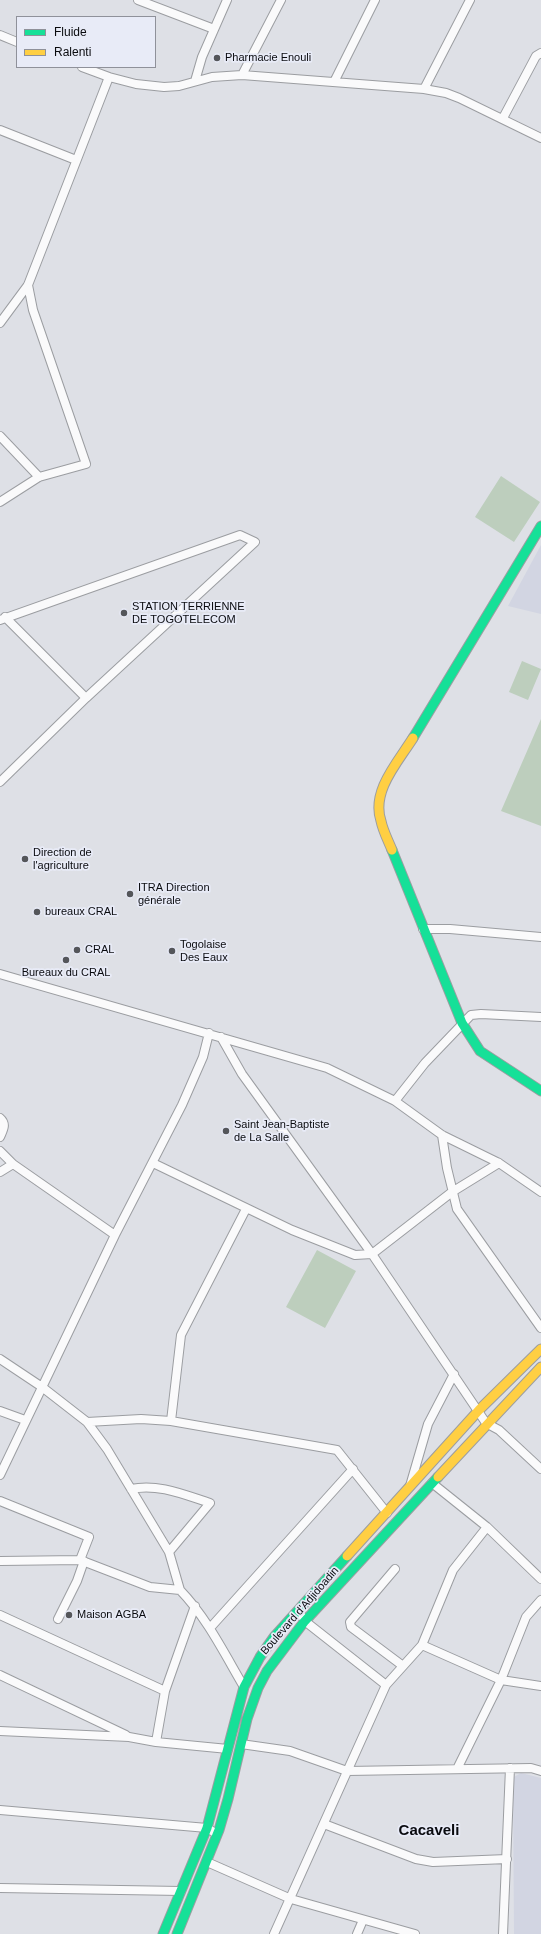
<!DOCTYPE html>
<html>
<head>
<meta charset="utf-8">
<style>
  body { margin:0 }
  #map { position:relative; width:541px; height:1934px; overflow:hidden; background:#dee0e6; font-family:Helvetica,sans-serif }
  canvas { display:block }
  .legend { position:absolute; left:16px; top:16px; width:140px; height:52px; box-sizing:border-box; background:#e8ebf7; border:1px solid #8f919a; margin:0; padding:5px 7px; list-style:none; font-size:12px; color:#0a0b0f }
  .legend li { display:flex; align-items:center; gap:8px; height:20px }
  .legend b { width:20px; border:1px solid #8f919a }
</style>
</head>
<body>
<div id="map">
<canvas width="541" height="1934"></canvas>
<ul class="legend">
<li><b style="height:5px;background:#16e098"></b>Fluide</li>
<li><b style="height:5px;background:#ffcf43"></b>Ralenti</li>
</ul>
</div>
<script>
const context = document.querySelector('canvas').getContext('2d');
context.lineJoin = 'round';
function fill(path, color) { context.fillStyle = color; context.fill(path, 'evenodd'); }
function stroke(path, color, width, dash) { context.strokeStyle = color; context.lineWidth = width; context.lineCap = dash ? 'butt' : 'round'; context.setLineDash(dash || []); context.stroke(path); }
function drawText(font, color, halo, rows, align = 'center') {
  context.font = font + ' Helvetica,sans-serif'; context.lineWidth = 3.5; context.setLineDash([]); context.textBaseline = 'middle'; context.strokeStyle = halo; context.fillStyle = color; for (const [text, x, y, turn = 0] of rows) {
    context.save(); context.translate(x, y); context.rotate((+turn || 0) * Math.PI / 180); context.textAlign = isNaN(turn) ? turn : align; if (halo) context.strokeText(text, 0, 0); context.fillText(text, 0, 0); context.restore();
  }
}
fill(new Path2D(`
  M541 545V614L508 606Z
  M521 1773 541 1778V1934H514L513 1785 514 1777Z`), '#d2d5e2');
fill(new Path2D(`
  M501 476 540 502 514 542 475 517Z
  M522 661 541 669 528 700 509 692Z
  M541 719V826L501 811Z
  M317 1250 356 1271 325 1328 286 1307Z`), '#bdcebd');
const street = new Path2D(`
  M138 0 214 29
  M0 35 17 42
  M82 67 109 77 136 84 164 87 179 86 212 77 242 75 424 89 446 93 459 98 541 138
  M242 75 281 0
  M195 81 202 57 227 0
  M334 82 375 0
  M424 89 470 0
  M503 118 536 56 541 53
  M0 130 76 160
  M0 323 28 285 109 77
  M0 436 39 477
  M0 502 39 477 86 464 33 310 28 285
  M5 617 86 698
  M0 620 240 535 255 542 86 698 0 782
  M423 929H450L541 937
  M0 974 327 1068 395 1101 442 1135 499 1163 541 1192
  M221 1037 242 1074 372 1254 486 1423 499 1430 541 1469
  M395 1101 425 1063 471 1015 481 1014 541 1017
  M0 1118C7 1124 3 1130 0 1137
  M442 1135 447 1168 457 1209 541 1328
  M0 1151 13 1164 115 1235
  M153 1163 292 1230 355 1255 372 1254 452 1192 499 1163
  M0 1172 13 1164
  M0 1359 42 1387 87 1422 107 1449 169 1552 180 1590
  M0 1411 25 1420
  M171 1421 181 1335 246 1209
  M87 1422 141 1419 171 1421 337 1450 387 1513
  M0 1475 115 1235 182 1105 203 1057 209 1033
  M432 1483 487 1527 541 1579
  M410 1486 428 1424 454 1374
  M131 1489C158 1483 185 1495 210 1503L169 1552
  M0 1501 89 1537 80 1560
  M0 1561 80 1560 150 1587 180 1590C207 1618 224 1653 244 1687
  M395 1569 350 1622 351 1627 403 1666
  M298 1611 306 1622 386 1685
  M0 1615 165 1691
  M58 1619 77 1581 84 1561
  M210 1628 353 1469
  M422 1645 501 1680 541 1686
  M0 1675 126 1735
  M0 1731 129 1737 156 1742 228 1749
  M156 1742 165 1691 195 1606
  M241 1744 290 1751 347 1771 531 1768 541 1771
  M457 1769 501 1680 526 1617 541 1600
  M0 1810 207 1828 217 1834
  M324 1824 416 1859 433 1862 507 1859
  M207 1862 291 1899 415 1934
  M0 1888 181 1891
  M274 1934 386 1685 422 1645 453 1570 487 1527
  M357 1934 363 1920
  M503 1934 510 1768`);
const fast = new Path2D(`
  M413 738 541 526
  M392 850 462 1023 480 1051 541 1091
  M163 1934 207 1828 244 1687 260 1657 274 1637 347 1556
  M177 1934 219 1830 228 1799 247 1719 258 1688 267 1671 304 1622 438 1477`);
const slow = new Path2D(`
  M392 850C388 840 383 831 381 821 371 791 398 762 413 738
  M438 1477 541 1367
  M347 1556 479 1410 541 1349`);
stroke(street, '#9b9da1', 10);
stroke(fast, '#9b9da1', 11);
stroke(slow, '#9b9da1', 11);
stroke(street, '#fafafb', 8);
stroke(fast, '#16e098', 9);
stroke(slow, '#ffcf43', 9);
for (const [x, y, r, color] of [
  [217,58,4,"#54565a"],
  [124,613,4,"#54565a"],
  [25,859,4,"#54565a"],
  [130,894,4,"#54565a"],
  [37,912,4,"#54565a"],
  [77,950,4,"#54565a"],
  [172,951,4,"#54565a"],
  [66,960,4,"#54565a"],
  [226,1131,4,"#54565a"],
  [69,1615,4,"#54565a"]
]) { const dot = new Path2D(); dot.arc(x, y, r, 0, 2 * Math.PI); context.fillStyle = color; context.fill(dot); stroke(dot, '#e8ebf7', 1.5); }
drawText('11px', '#0a0b0f', '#e8ebf7', [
  ["Pharmacie Enouli",225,58],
  ["STATION TERRIENNE",132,607],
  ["DE TOGOTELECOM",132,620],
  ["Direction de",33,853],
  ["l'agriculture",33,866],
  ["ITRA Direction",138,888],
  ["générale",138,901],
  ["bureaux CRAL",45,912],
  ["Togolaise",180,945],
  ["Des Eaux",180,958],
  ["CRAL",85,950],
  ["Bureaux du CRAL",66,973,"center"],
  ["Saint Jean-Baptiste",234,1125],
  ["de La Salle",234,1138],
  ["Maison AGBA",77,1615]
], 'left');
drawText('11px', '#0a0b0f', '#e8ebf7', [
  ["Boulevard d'Adjidoadin",300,1611,-49]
]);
drawText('bold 15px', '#0a0b0f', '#e8ebf7', [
  ["Cacaveli",429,1831]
]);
</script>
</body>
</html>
